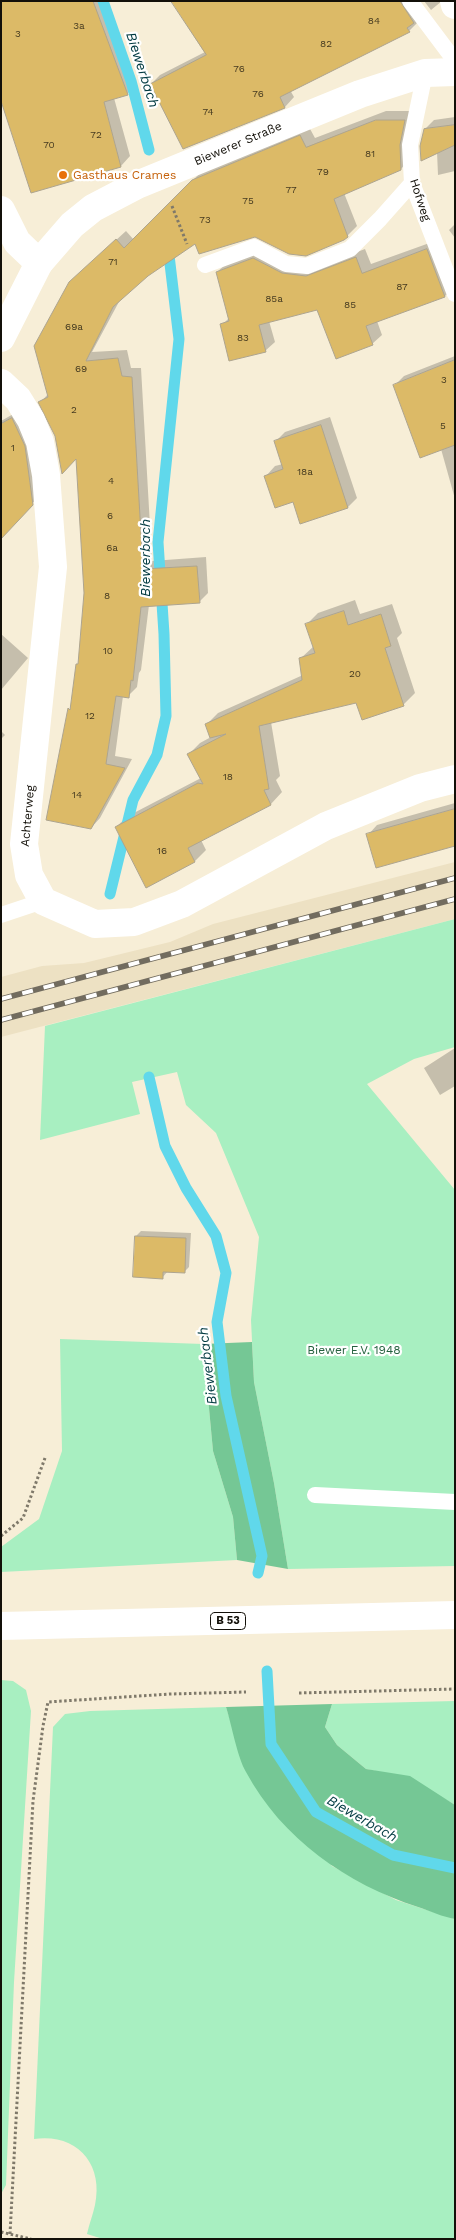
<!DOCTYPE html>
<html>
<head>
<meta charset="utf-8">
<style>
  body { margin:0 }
  #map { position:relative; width:456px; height:2240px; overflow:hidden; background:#f7eed7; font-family:"Work Sans",sans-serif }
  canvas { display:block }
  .frame { position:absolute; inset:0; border:2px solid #131009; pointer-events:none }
</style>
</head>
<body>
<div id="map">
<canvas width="456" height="2240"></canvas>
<div class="frame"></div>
</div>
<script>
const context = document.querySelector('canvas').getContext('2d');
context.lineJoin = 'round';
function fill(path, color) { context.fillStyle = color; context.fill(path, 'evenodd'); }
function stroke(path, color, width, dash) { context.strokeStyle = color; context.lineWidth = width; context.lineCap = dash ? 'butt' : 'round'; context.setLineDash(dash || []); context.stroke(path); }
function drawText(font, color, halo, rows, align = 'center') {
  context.font = font + ' "Work Sans",sans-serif'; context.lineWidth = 4.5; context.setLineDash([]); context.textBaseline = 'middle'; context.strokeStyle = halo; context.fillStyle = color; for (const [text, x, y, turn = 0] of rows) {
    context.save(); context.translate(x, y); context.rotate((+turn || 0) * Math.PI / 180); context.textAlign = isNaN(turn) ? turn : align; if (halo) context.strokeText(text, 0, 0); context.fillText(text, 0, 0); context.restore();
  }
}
fill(new Path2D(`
  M455 862V919L1 1037V977L42 966 84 963 170 942 213 924Z`), '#ede1c3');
fill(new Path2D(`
  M455 919V1047L414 1059 367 1084 455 1190V1566L288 1569 274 1483 254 1382 251 1320 259 1237 216 1133 186 1105 177 1072 132 1082 140 1114 40 1140 45 1026Z
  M60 1339 203 1344 213 1451 233 1517 237 1560 1 1572V1547L39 1519 62 1451Z
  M1 1680 13 1681 26 1690 31 1711 14 1982 6 2185 1 2194Z
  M455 1701V1805L443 1798 385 1773 366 1769 337 1745 325 1727 332 1704Z
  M226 1707 235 1735 332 1866 396 1900 455 1919V2239H103L87 2234C89 2224 93 2215 95 2205 104 2163 76 2133 34 2139L53 1727 65 1714 90 1711Z`), '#a8efc1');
fill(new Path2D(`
  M252 1342 254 1382 274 1483 288 1569 237 1560 233 1517 213 1451 203 1344Z
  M332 1704 325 1727 337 1745 366 1769 410 1776 455 1805V1919C443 1917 430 1911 418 1907 347 1884 282 1839 246 1772 237 1756 232 1726 226 1707Z`), '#75c795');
fill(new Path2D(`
  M1 1H105L137 84 127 94 114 98 130 156 121 166 32 192 3 104H1Z
  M173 1H414L418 22 409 31 290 90 294 97 285 107 183 148 151 84 160 75 205 52Z
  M424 1H442L431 10Z
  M386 111H414L410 159 401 169 344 193 357 226 344 239 255 236 195 242 147 275 121 298 92 352 127 350 131 368H141L152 561 206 557 208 593 199 602 149 605 141 670 139 673 137 687 128 696H123L115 756 132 759 100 818 91 828 47 819 84 645 86 593 77 457 56 436 40 403 48 394 80 273 126 231 134 240 202 171 309 127 315 138Z
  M455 117V171L438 175 437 152 425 129 434 120Z
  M455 224V238L449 230Z
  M435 241 454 287 445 296 377 321 382 335 372 344 318 309 269 321 275 342 265 351 222 325 229 318 217 272 227 263 263 249 317 267 365 249 371 264Z
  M455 356V499L441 449 395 385 404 376Z
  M22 409 42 494 1 533V421Z
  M330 417 357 498 348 507 301 522 294 501 266 476 275 466 283 464 275 442 285 432Z
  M355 600 360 614 392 604 402 633 397 638 415 693 403 705 357 702 271 722 280 776 276 780 282 792 271 804 201 840 206 850 195 861 116 827 128 816 201 778 189 754 200 743 211 737 207 724 218 713 303 675 300 659 314 646 307 624 318 613Z
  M1 634 28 658 1 690Z
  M1 731 5 735 1 739Z
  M455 803V844L368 835 377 825Z
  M455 1048V1086L440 1095 424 1068Z
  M141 1231 191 1233 189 1267 184 1272 168 1271 162 1278 136 1236Z`), '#0003');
stroke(new Path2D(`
  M103 1 131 81 149 150
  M110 894 133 800 157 755 166 716 164 634 158 542 179 339 168 247
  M149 1077 165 1146 186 1188 216 1236 226 1273 217 1322 226 1396 262 1556 258 1573
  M267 1671 271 1744 316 1812 393 1855 455 1868`), '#60d8eb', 11);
const building = new Path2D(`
  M1 1H93L128 95 104 102 121 167 31 193 1 101Z
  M171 1H400L414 23 407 28 410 32 280 97 285 108 183 149 150 84 206 55Z
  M376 120H405L400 145 401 170 334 199 348 237 344 240 306 256 289 254 255 237 199 254 195 244 148 276 113 307 86 361 118 358 122 376 132 377 143 569 197 566 200 603 141 607 133 681 131 680 129 698 116 696 106 764 125 768 91 829 46 820 68 708 70 710 76 664H78L84 593 76 459 62 474 55 436 38 402 48 397 34 346 69 282 116 239 124 248 192 180 300 135 306 147Z
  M455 125V145L421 161 420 146 424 129Z
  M427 249 445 297 366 326 373 345 336 359 317 310 259 325 266 352 229 361 220 324 229 321 216 272 253 258 282 273 306 276 356 257 362 273Z
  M455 360V445L420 458 393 385Z
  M12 418 25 446 33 505 1 539V424Z
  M321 425 348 508 300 524 293 502 275 508 264 476 283 469 274 441Z
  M344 611 348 625 381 614 391 646 385 648 404 706 362 720 356 703 259 726 269 789 264 790 271 805 188 848 195 862 146 888 115 827 198 783 203 784 187 754 226 734 210 738 205 724 302 680 299 658 315 653 305 624Z
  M455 809V846L376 868 366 834Z
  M135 1236 186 1238 185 1273 163 1272V1279L133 1277Z`);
fill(building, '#dcba67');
stroke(building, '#ada48f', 1);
stroke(new Path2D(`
  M172 206 187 244
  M1 1536 23 1518 45 1458
  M299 1693 455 1689
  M1 2232 31 2239
  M10 2234 33 1801 43 1726 48 1702 170 1694 246 1692`), '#7f796a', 3, [2.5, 2.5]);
stroke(new Path2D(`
  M410 1 455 61
  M425 73 410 145 412 183 455 294
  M205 265 254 247 286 264 307 266 350 249 380 219 412 183
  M1 915 43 901
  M315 1495 455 1502`), '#fff', 16);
stroke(new Path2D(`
  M454 1 455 5
  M39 263 72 225 93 208 137 185 360 94 425 73 455 72
  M1 383 18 399 31 420 40 442 46 475 53 567 24 844 29 875 43 901 95 924 134 922 182 904 326 826 420 788 455 779`), '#fff', 28);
stroke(new Path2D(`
  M1 210 17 242 39 263 1 338`), '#fff', 28);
stroke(new Path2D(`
  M1 1626 455 1615`), '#fff', 28);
const rail = new Path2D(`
  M1 999 455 878
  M1 1020 455 899`);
stroke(rail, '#726c5f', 5.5);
stroke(rail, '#fff', 4, [11]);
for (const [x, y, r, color] of [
  [63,175,5,"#e8710a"]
]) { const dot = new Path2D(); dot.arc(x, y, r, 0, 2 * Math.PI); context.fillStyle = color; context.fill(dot); stroke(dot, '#fff', 2); }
drawText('10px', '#453a20', null, [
  ["84",374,21],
  ["3a",79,26],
  ["3",18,34],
  ["82",326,44],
  ["76",239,69],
  ["76",258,94],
  ["74",208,112],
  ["72",96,135],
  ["70",49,145],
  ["81",370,154],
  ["79",323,172],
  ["77",291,190],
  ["75",248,201],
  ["73",205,220],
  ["71",113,262],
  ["87",402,287],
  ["85a",274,299],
  ["85",350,305],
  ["69a",74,327],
  ["83",243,338],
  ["69",81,369],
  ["3",444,380],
  ["2",74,410],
  ["5",443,426],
  ["1",13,448],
  ["18a",305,472],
  ["4",111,481],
  ["6",110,516],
  ["6a",112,548],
  ["8",107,596],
  ["10",108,651],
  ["20",355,674],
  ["12",90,716],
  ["18",228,777],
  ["14",77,795],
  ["16",162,851]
]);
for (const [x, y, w] of [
  [228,1621,35]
]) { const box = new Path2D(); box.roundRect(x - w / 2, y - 8.5, w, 17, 4); context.fillStyle = '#fff'; context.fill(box); stroke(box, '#131009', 1); }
drawText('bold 11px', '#131009', null, [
  ["B 53",228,1621]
]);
drawText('12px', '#131009', '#fff', [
  ["Biewerer Straße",238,144,-23],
  ["Hofweg",420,200,72],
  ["Achterweg",28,816,-85]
]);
drawText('12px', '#c56008', '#fff', [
  ["Gasthaus Crames",73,175]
], 'left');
drawText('12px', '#25613f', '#fff', [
  ["Biewer E.V. 1948",354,1350]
]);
drawText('italic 14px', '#003a41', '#fff', [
  ["Biewerbach",142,70,72],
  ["Biewerbach",146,558,-90],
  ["Biewerbach",208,1366,-97],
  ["Biewerbach",362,1819,30]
]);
</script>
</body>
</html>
